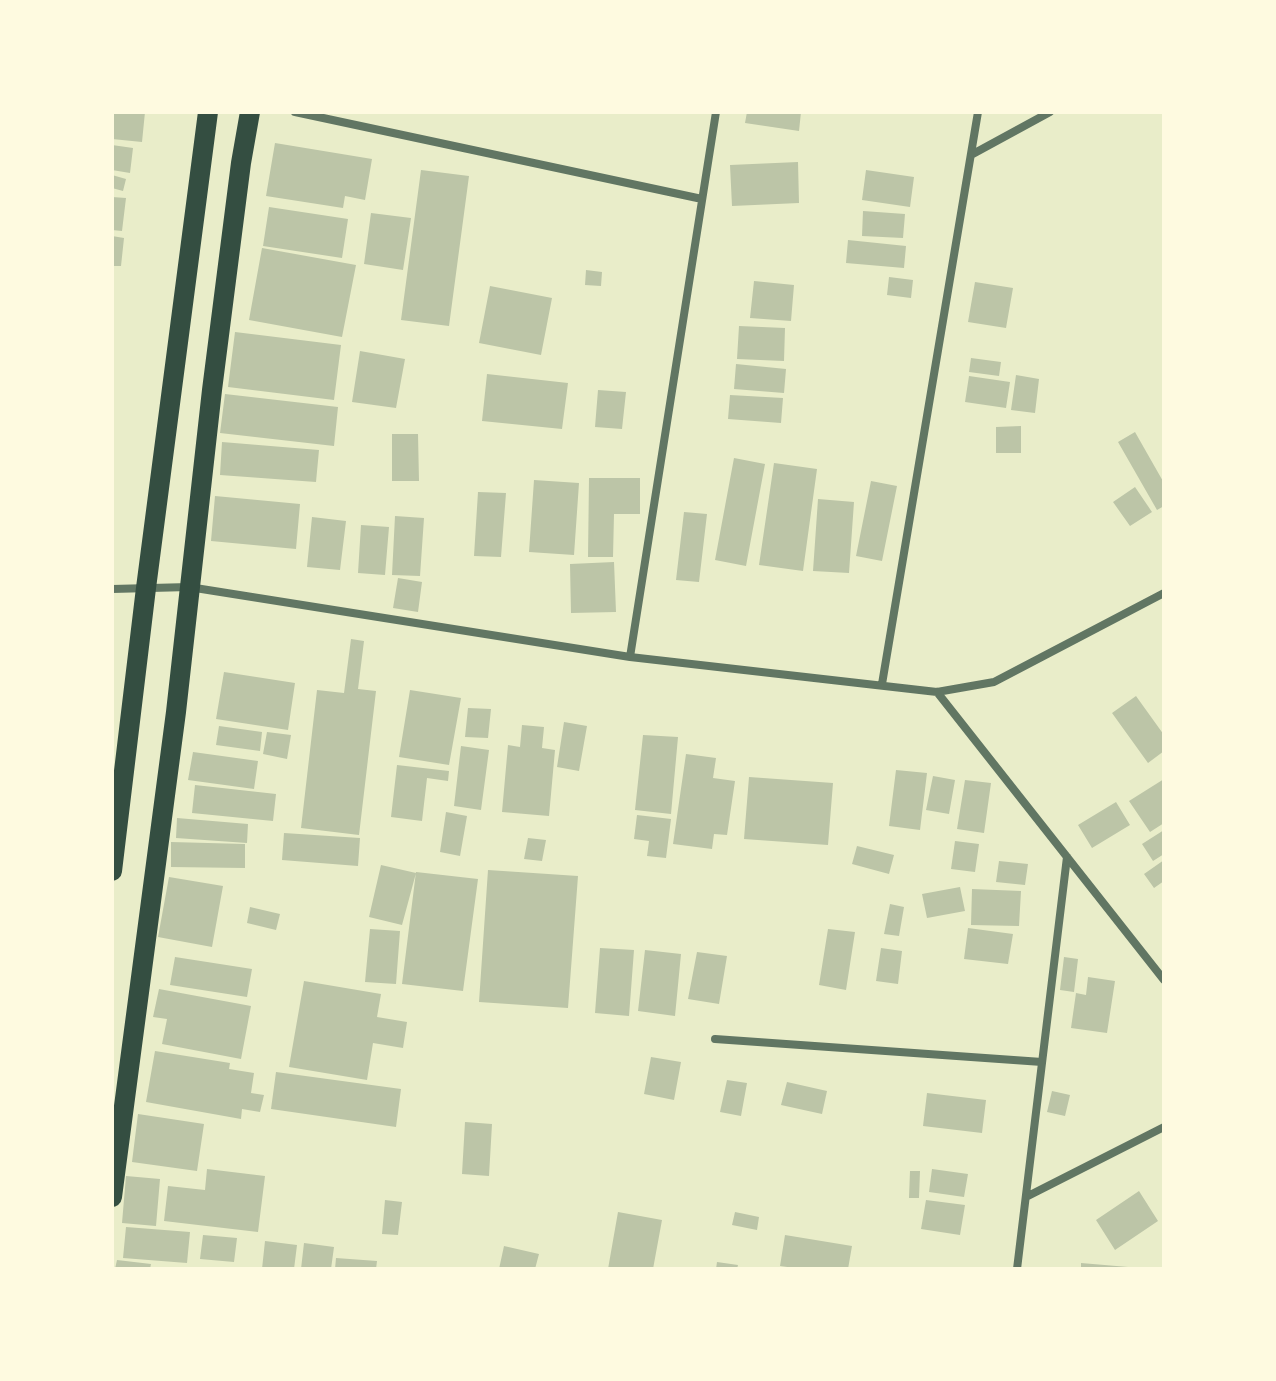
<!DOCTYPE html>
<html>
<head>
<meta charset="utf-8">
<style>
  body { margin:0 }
  #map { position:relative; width:1276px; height:1381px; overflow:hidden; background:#e9edc9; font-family:Manrope,sans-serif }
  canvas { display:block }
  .frame { position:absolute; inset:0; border:114px solid #fefae0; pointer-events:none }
</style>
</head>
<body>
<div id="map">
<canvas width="1276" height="1381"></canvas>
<div class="frame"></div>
</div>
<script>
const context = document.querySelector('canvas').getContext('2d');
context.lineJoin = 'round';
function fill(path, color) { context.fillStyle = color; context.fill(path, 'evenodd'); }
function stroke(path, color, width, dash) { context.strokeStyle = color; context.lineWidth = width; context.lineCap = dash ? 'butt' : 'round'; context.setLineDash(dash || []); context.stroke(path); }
fill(new Path2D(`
  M112 112H145L142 142 112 139Z
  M747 112H801L799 131 745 123Z
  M275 143 372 159 365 200 345 196 343 208 266 196Z
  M112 145 133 148 130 173 112 170Z
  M798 162 799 203 732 206 730 165Z
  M421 170 469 176 449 326 401 320Z
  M866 170 914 177 910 207 862 200Z
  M112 175 126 179 123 191 112 188Z
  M112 197 126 198 122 231 112 230Z
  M269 207 348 219 342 258 263 246Z
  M863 211 905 214 903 238 862 236Z
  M371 213 411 218 403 270 364 264Z
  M112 236 124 238 121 266H112Z
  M848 240 906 246 904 268 846 263Z
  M262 248 356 265 342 337 249 320Z
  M586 270 602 272 601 286 585 285Z
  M889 277 913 280 911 298 887 295Z
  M754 281 794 285 791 321 750 318Z
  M975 282 1013 288 1006 328 968 322Z
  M490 286 552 298 541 355 479 343Z
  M739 326 785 328 784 361 737 359Z
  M235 332 341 345 334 400 228 387Z
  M360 351 405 359 396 408 352 402Z
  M971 358 1001 362 999 376 969 372Z
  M736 364 786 369 784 393 734 389Z
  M487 374 568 383 562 429 482 421Z
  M1016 375 1039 379 1035 413 1011 410Z
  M969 376 1010 382 1006 408 965 402Z
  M598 390 626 392 622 429 595 427Z
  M225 394 338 407 334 446 220 433Z
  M730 395 783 398 781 423 728 419Z
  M1021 426V453H996V427Z
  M1135 432 1164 483V506L1157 510 1118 442Z
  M392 434H418L419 481H392Z
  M222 442 319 450 316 482 220 475Z
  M734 458 765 464 746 566 715 560Z
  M774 463 817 469 803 571 759 565Z
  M589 478H640V514H614L613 557H588Z
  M534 480 579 483 574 555 529 552Z
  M871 481 897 486 882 561 856 556Z
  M1135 487 1152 512 1130 526 1113 502Z
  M478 492 506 493 501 557 474 556Z
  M215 496 300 504 296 549 211 541Z
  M818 499 854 502 849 573 813 571Z
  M684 512 707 514 699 582 676 580Z
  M395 516 424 518 420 576 392 575Z
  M312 517 346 521 340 570 307 567Z
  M361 525 389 527 385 575 358 573Z
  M614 562 616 612 571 613 570 564Z
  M398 578 422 582 418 612 393 608Z
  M351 639 364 641 358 689 376 691 359 835 301 828 317 690 344 693Z
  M224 672 295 683 288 730 216 719Z
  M410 690 461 698 449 765 399 757Z
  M1136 696 1164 735V751L1148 763 1112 713Z
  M468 708 491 709 488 738 465 737Z
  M564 722 587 726 579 771 557 767Z
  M522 725 544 727 542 748 555 750 549 816 502 812 508 745 520 747Z
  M219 726 262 732 260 751 216 745Z
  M267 732 291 735 287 759 263 754Z
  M643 735 678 737 671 814 635 810Z
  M461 746 489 750 481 810 454 806Z
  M193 752 258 761 254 789 188 780Z
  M686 754 716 758 713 778 735 781 727 835 714 834 712 849 673 844Z
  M397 765 449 771 448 781 427 778 422 821 391 817Z
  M896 770 927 773 920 830 889 826Z
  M933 776 955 780 949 814 926 810Z
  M749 777 833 783 828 845 744 839Z
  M1164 779V823L1150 832 1129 801Z
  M965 780 991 783 984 833 957 829Z
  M195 785 276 794 273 821 192 813Z
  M1116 802 1130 825 1092 848 1078 825Z
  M446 812 467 816 460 856 440 852Z
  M637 815 671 819 666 858 647 856 649 841 634 839Z
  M177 818 248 824 247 843 176 838Z
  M1164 830V854L1153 861 1142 844Z
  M284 833 360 838 358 866 282 860Z
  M528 838 546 840 542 861 524 859Z
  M955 841 979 844 975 872 951 869Z
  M171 842 245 844V868L171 867Z
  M857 846 894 855 889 874 852 864Z
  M1164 860V881L1154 888 1144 874Z
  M999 861 1028 864 1025 885 996 882Z
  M381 865 416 873 402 925 369 917Z
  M488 870 578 876 568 1008 479 1002Z
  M416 872 478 879 463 991 402 984Z
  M169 877 223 886 212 947 158 937Z
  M960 887 965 911 927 918 922 894Z
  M972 889 1021 891 1019 926 971 925Z
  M890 904 904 907 899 936 884 934Z
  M250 907 280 914 276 930 247 923Z
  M968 928 1013 934 1008 964 964 959Z
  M370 929 400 931 396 984 365 982Z
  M828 929 855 932 846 990 819 985Z
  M600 948 634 950 629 1016 595 1013Z
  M881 948 902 951 898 984 876 981Z
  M645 950 681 954 675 1016 638 1011Z
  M697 952 727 956 719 1004 688 999Z
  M175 957 252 969 247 997 170 985Z
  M1064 957 1078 959 1074 992 1060 990Z
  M1088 977 1115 981 1107 1033 1071 1028 1076 993 1086 995Z
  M304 981 381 994 377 1017 407 1022 403 1048 373 1043 367 1080 289 1067Z
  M159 989 251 1006 241 1059 162 1044 167 1019 153 1017Z
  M155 1051 230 1063 229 1069 254 1073 251 1093 264 1095 260 1112 242 1109 241 1119 146 1102Z
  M651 1057 681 1062 674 1100 644 1094Z
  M276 1072 401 1089 396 1127 271 1109Z
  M727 1080 747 1083 741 1116 720 1112Z
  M787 1082 827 1091 822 1114 781 1105Z
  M1052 1091 1070 1095 1065 1116 1047 1112Z
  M927 1093 986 1100 982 1133 923 1126Z
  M138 1114 204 1124 197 1171 132 1162Z
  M465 1122 492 1124 489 1176 462 1174Z
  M207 1169 265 1176 258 1232 164 1221 168 1186 205 1190Z
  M932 1169 968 1174 964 1197 929 1192Z
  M910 1171H920L919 1198H909Z
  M126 1176 160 1179 156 1226 122 1223Z
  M1139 1191 1158 1221 1115 1250 1096 1220Z
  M385 1200 402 1202 398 1235 382 1234Z
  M926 1200 965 1205 960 1235 921 1229Z
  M618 1212 662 1220 653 1269H608Z
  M735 1212 759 1217 757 1230 732 1225Z
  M126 1227 190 1232 187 1263 123 1258Z
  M203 1235 237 1238 234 1262 200 1259Z
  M785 1235 852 1246 848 1269H802L780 1266Z
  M265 1241 297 1245 294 1269H262Z
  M304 1243 334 1247 331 1269H301Z
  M504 1246 539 1254 535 1269H499Z
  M336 1258 377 1261 376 1269H335Z
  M117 1260 151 1264 150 1269H115Z
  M717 1262 738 1265 737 1269H716Z
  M1081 1263 1128 1267V1269H1081Z`), '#bcc5a7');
stroke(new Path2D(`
  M295 112 702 199
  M971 155 1050 112
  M112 589 189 587 630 657 937 692 994 682 1164 593
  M630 657 716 112
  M882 684 978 112
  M937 692 1164 980
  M715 1039 1042 1062
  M1026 1197 1164 1127
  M1017 1269 1067 857`), '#617663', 8);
stroke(new Path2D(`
  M112 871 146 588 208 112
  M112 1197 176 712 212 390 241 163 250 112`), '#344e41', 20);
</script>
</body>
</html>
